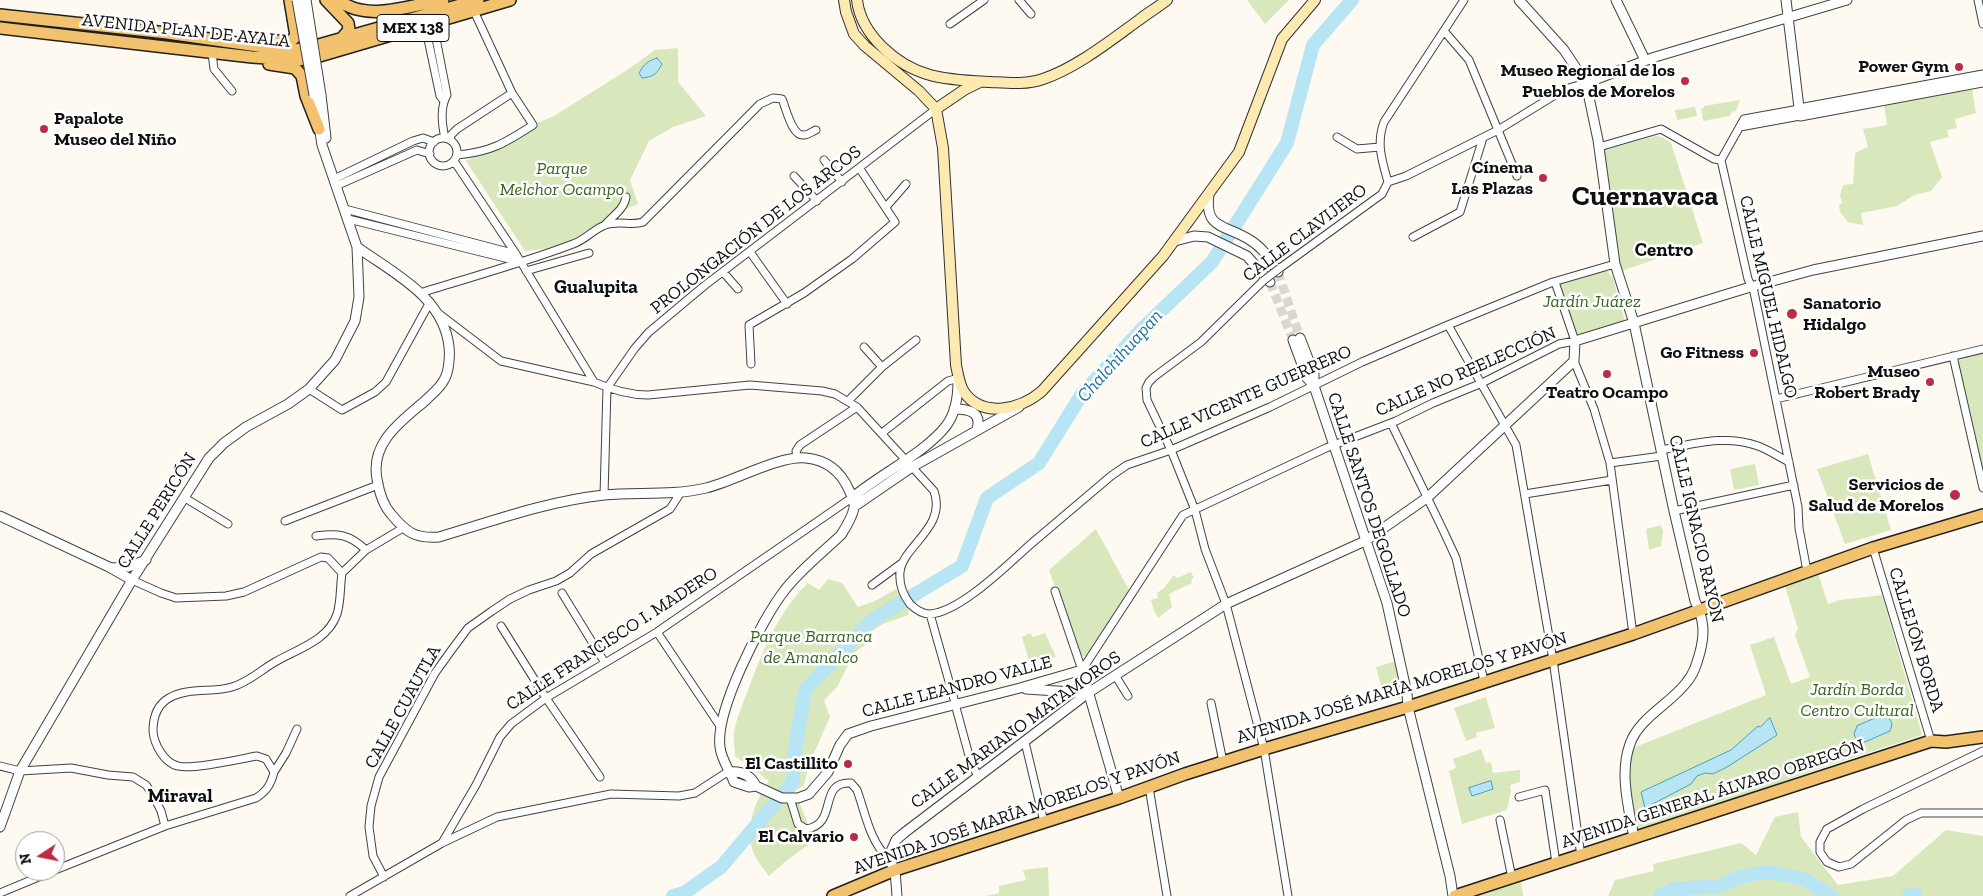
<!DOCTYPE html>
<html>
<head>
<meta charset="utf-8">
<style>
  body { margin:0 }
  #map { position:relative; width:1983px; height:896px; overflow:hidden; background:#fefaf2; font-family:"Zilla Slab",serif }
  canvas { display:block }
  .north { position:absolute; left:15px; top:831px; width:50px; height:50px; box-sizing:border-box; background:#fff; border:1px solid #9f9f9f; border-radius:50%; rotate:259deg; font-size:14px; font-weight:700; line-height:20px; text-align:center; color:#0f0f0f }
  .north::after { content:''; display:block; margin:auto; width:18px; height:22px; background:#ba2c44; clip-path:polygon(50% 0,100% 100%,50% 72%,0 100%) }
</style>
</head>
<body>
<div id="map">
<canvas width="1983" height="896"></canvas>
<div class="north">N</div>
</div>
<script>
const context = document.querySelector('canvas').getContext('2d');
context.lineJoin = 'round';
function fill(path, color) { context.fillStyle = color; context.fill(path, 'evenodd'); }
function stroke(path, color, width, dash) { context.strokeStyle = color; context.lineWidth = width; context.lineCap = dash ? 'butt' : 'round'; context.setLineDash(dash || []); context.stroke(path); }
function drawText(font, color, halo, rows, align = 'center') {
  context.font = font + ' "Zilla Slab",serif'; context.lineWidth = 5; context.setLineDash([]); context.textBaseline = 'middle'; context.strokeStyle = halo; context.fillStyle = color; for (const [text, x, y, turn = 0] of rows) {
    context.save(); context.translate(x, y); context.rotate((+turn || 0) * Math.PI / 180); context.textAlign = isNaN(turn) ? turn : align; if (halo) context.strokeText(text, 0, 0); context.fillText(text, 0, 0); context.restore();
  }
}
fill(new Path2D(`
  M1247 0H1289L1265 24Z
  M678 48V82L706 116 673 127 649 141 630 180 638 204 613 214 593 230 569 242 544 249 525 251 466 161 485 152 535 124 554 116 627 70 655 50Z
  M1972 89 1976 113 1955 119 1957 128 1947 130 1949 137 1930 142 1942 177 1931 191 1914 195 1897 206 1861 213 1863 225 1848 222 1840 212 1839 205 1842 203 1840 195 1843 185 1853 184 1855 153 1868 147 1863 129 1887 125 1884 105Z
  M1740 100 1736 111 1732 112 1730 116 1703 121 1701 109 1704 108V106Z
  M1695 107 1697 116 1677 120 1675 110Z
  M1656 136 1662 137 1671 143 1703 243 1621 271 1616 254 1618 250 1602 153 1604 150Z
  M1601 270H1606L1613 278 1625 321 1623 323 1584 335 1574 333 1559 287 1561 283Z
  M1983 354V478L1957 361Z
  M1868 454 1891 530 1845 544 1817 469Z
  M1755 464 1759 485 1734 490 1730 469Z
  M1661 525 1663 531 1661 546 1649 550 1646 529Z
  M1096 529 1129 590 1086 657 1079 654 1049 570Z
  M1191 572 1194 578 1191 579 1192 583 1169 594 1172 607 1158 618 1154 611 1151 600 1158 598 1157 593 1164 588 1174 575 1177 578Z
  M1818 573 1828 604 1840 600 1882 595 1922 735 1824 767 1635 834 1628 791 1630 749 1766 695 1750 645 1774 637 1791 684 1810 677 1795 635 1798 629 1784 583Z
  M828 579 842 583 858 607 875 601 896 589 909 610 908 615 883 624 872 631 864 646 855 652 837 687 824 700 830 717 809 764 804 785 795 791 809 827 820 833 818 838 786 861 769 876C765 870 758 863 755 856 743 830 754 803 769 781L735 756C735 749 733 740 734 733 736 720 742 705 747 693 762 653 777 613 808 583L819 590Z
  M1030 633 1033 637 1045 633 1056 657 1030 664 1022 637Z
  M1396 661 1406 696 1385 701 1376 667Z
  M1486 697 1495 728 1476 733 1477 737 1466 741 1454 708Z
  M1481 749 1486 763 1491 762 1493 773 1520 770V782L1510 785 1511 791 1507 810 1462 824 1449 771 1456 768 1453 759Z
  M1798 812 1801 837 1838 885 1893 876 1946 830 1983 836V896H1608L1615 880 1654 871 1653 864 1741 843 1756 855 1775 817Z
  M1048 867 1049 896H986L999 893V886L1026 880 1023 870Z
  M1521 881 1523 896H1468Z`), '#d8e8bc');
const water = new Path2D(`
  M657 58 662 64C657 74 653 77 642 78L639 73C644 64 648 61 657 58Z
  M1880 716C1886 715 1891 718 1892 725L1890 731 1865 742 1856 739 1854 734 1857 726Z
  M1770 718 1777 735 1727 767 1713 774 1705 773 1697 776 1691 784 1645 808 1641 792 1731 750 1758 726 1760 727Z
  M1491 781 1493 789 1472 796 1469 788Z`);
fill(water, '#b8e5f4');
stroke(water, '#42a3c8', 1);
stroke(new Path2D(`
  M673 896 684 893 721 867 793 782 794 755 805 690 872 620 962 566 987 498 1039 463 1082 394 1142 329 1212 262 1287 143 1313 45 1352 0
  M1660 896 1673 889 1719 886 1740 877 1760 873H1774L1804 879 1831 896
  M1909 896 1915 894`), '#b8e5f4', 14);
stroke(new Path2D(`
  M1278 272 1300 338
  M1270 282 1293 340`), '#dad7d0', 9, [9, 4.5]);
const minor = new Path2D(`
  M1019 0 1031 14
  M1978 0 1983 24
  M433 23 447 95C440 107 442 125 445 138
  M950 24 984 0
  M425 25 440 96 444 101
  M1444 31 1469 60 1517 176
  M212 53 214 69 232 91
  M1740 127 1800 116
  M1337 137 1357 149 1380 147
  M429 152a14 14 0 1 1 28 0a14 14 0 1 1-28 0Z
  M450 139 451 135 457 129 512 93
  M1599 147 1661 129 1714 159 1721 160
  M457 155C491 152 505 143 533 125L512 93 474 11
  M824 160 842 182
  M1721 160 1748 279 1754 292 1798 507 1799 528 1807 571
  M1721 160 1744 119 1799 109
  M454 161 516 254 594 382
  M794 176 817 201
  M334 179 413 141 423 138 434 142
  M1388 182C1382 161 1376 143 1384 122L1464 0
  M336 186 417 150 430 154
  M886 207 906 184
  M345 209 516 254
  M348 219 521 262
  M605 225C612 216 624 210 626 197
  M1413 237 1460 212 1483 138
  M750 252 787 304
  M1280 268 1382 194 1388 182 1406 176 1498 130 1565 89 1586 83
  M526 271 589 253
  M723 272 738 289
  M1263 281 1201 342 1154 377 1149 382 1146 388 1147 400 1171 450 1195 510 1205 549 1226 604 1264 749 1288 896
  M420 293C471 277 523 263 573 244 585 240 594 229 605 225 618 220 631 226 643 222L760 104 773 98 782 99C786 108 792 137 804 135 808 135 813 131 816 130
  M438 313 501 361 594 382C612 390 628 395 648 395L750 385 822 391 835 394 857 407 934 491C947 528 903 545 900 572 899 583 903 595 910 604 915 609 922 614 930 614 961 612 1009 563 1032 543 1059 520 1085 498 1111 476L1127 465 1171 450 1270 407 1362 362 1448 325 1553 282 1615 264
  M1448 325 1516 445 1553 660 1581 856
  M864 347 882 367
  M1953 356 1983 488
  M1574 361 1594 409 1610 463 1633 634
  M751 364 749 325 804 293 852 259 895 222 860 169
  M607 388 635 348 649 332 704 286 936 109
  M309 389 342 410 375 392 386 382 430 302
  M1776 399 1983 349
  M848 401 882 367 916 340
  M1391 423 1443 530 1456 558 1484 681
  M882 433 948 381 959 378
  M1661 450C1694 444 1725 434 1758 446 1769 450 1779 457 1789 462
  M797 457 796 451 800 445 857 407
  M1610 463 1662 456
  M1525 494 1612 480
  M604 495 607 388
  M185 498 228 524
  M1674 511 1794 485
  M285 521 378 485
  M316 536C338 533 349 534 366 550
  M1873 548 1931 741
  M132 580 161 593 176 598 226 596 244 592 321 557 328 558 342 573
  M872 585 902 563
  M1055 591 1082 670
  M562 593 605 663
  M930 614 954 699
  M501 626 546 698 600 777
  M657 632 720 726
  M1082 670 1183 515 1326 448 1396 421 1433 403 1482 383 1559 344 1575 341 1555 282
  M1115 675 1128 696
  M1211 703 1223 762
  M955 704 971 763 978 776
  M1025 742 1044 822
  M1983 751 1863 809 1827 829 1820 842V852L1827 862 1839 867 1851 864 1906 820 1921 813H1983
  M0 766 20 771 71 768 108 775 133 777 146 785 153 795 161 811 165 826
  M274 772 286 753 297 729
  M1149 787 1167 896
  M1519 797 1545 790 1556 863
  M790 798 798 824 806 829C839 825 817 781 851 783L857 790C865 812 870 842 888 858
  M1500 820 1512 878
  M442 843 476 785 500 737 511 724 546 698 657 632 853 497
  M55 870 165 826 256 798C267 791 271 784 274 772L266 759 257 756C240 759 192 770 178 766 164 763 154 744 153 731 153 717 157 705 169 698 188 687 212 693 232 687 249 682 261 670 275 662 297 649 328 641 337 614 341 602 340 586 342 573L366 550 403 528
  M384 877 373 856 369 827 371 806 379 777 435 673 453 648 468 628 492 611 510 599 529 590 556 581 570 573 591 554 670 509 681 492
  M0 893 53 871
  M350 896 442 843 497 817 611 794 679 796 695 793 729 771`);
const tertiary = new Path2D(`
  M1519 0 1564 50 1586 83 1598 140 1615 264 1634 323 1674 511 1695 601C1704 619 1705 633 1700 652 1697 663 1694 674 1686 683 1670 704 1639 718 1630 744 1619 773 1629 809 1634 838
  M1616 0 1645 60
  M1786 0 1800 116 1983 82
  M1586 83 1655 57 1847 0
  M321 95 326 138
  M1799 109 1983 75
  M1209 194C1204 230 1225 224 1250 240 1263 248 1270 259 1278 272
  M1175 241 1194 236 1208 237 1247 256 1270 282
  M357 247C393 273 444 297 449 347 450 356 449 372 444 380 440 388 432 394 426 400 402 421 370 442 377 479 379 491 383 505 391 514 406 532 415 539 439 537 493 521 548 501 604 495 638 492 672 496 706 488 734 481 780 455 806 458 827 460 841 472 849 490 852 496 855 502 854 508 852 518 846 527 841 535 822 553 800 570 784 591 761 621 715 711 720 747 721 759 730 771 734 782L749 787 756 786 782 798H798L809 794 828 772 840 745 848 734 871 726 1020 688 1082 670 1119 798
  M1300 338 1314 374V386L1387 603 1407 694 1408 707 1450 876 1453 896
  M1293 340 1307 378 1314 386
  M954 409C969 409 982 412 977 429
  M853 497C880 474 925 453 946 426 956 413 958 397 958 381
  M855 506 912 467 1019 407
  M0 516 109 567 132 580
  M110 568 128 567 146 560
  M1026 689 1088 693
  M730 772C742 771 751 776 756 786
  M0 827 20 771 132 580 209 458 224 443 246 427 288 404 309 389 335 360 355 321 359 297 357 247 322 145 314 95
  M897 896 895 870 888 858 896 840 904 833 1088 693 1226 604 1365 541 1428 497 1574 361 1575 341 1747 288 1813 270 1983 236`);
const secondary = new Path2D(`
  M844 0 846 12 854 34 865 46 919 91 936 109 943 148 956 365C958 374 959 384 964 392 983 419 1021 409 1042 391L1163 256 1239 152 1282 39 1315 0
  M857 0C861 35 897 66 930 75 947 80 972 81 990 82 1008 83 1026 85 1043 79 1076 68 1110 41 1139 20 1148 13 1158 7 1167 0
  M936 109 964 90 980 82`);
const primary = new Path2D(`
  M326 0 348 23 349 30 342 38
  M338 0C368 23 410 5 443 0
  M0 15 167 33 272 48 296 50 315 46 478 0
  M0 28 252 57 298 60 316 57 510 0
  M277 41 290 42 296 36 290 0
  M269 64 295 68 302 76 306 96 319 129
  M833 896 895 870 1119 798 1185 774 1264 749 1408 707 1633 634 1873 548 1983 515
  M1455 896 1931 741 1946 742 1983 737`);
stroke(minor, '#424242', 9);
stroke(tertiary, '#424242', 11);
stroke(secondary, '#313131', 12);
stroke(primary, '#202020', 14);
stroke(minor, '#fff', 7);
stroke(tertiary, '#fff', 9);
stroke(secondary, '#fceab0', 10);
stroke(primary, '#f3c26e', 11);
const minorBridge = new Path2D(`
  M1263 281 1280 268`);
const tertiaryBridge = new Path2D(`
  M297 0 314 95
  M306 0 321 95`);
stroke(minorBridge, '#424242', 9, []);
stroke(tertiaryBridge, '#424242', 11, []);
stroke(minorBridge, '#fff', 7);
stroke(tertiaryBridge, '#fff', 9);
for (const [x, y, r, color] of [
  [1959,67,5,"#ba2c44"],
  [1685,81,5,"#ba2c44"],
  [44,129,5,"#ba2c44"],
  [1543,178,5,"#ba2c44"],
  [1792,314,6,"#ba2c44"],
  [1754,353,5,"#ba2c44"],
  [1607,374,5,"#ba2c44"],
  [1930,382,5,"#ba2c44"],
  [1955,495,6,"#ba2c44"],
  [848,764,5,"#ba2c44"],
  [854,837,5,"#ba2c44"]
]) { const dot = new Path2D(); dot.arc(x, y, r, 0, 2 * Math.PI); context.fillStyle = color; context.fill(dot); stroke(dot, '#fff', 2); }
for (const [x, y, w] of [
  [413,28,72]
]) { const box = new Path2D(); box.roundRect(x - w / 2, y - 13.5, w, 27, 4); context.fillStyle = '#fff'; context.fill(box); stroke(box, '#0f0f0f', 1); }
drawText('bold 16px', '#0f0f0f', null, [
  ["MEX 138",413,28]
]);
drawText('18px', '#0f0f0f', '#fff', [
  ["AVENIDA PLAN DE AYALA",186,31,6],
  ["PROLONGACIÓN DE LOS ARCOS",756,230,-38],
  ["CALLE CLAVIJERO",1305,233,-37],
  ["CALLE MIGUEL HIDALGO",1768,297,77],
  ["CALLE NO REELECCIÓN",1466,372,-24],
  ["CALLE VICENTE GUERRERO",1246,397,-24],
  ["CALLE SANTOS DEGOLLADO",1369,505,72],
  ["CALLE PERICÓN",157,511,-58],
  ["CALLE IGNACIO RAYÓN",1696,529,77],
  ["CALLE FRANCISCO I. MADERO",612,639,-33],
  ["CALLEJÓN BORDA",1916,640,73],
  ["CALLE LEANDRO VALLE",957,687,-15],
  ["AVENIDA JOSÉ MARÍA MORELOS Y PAVÓN",1402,688,-17],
  ["CALLE CUAUTLA",403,707,-61],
  ["CALLE MARIANO MATAMOROS",1016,730,-36],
  ["AVENIDA GENERAL ÁLVARO OBREGÓN",1713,794,-18],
  ["AVENIDA JOSÉ MARÍA MORELOS Y PAVÓN",1017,813,-19]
]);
drawText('bold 18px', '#0f0f0f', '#fff', [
  ["Power Gym",1949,67],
  ["Museo Regional de los",1675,71],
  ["Pueblos de Morelos",1675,92],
  ["Papalote",54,119,"left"],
  ["Museo del Niño",54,140,"left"],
  ["Cínema",1533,168],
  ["Las Plazas",1533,189],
  ["Sanatorio",1803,304,"left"],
  ["Hidalgo",1803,325,"left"],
  ["Go Fitness",1744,353],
  ["Museo",1920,372],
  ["Robert Brady",1920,393],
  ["Teatro Ocampo",1607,393,"center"],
  ["Servicios de",1944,485],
  ["Salud de Morelos",1944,506],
  ["El Castillito",838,764],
  ["El Calvario",844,837]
], 'right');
drawText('italic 18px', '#386521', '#fff', [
  ["Parque",562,169],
  ["Melchor Ocampo",562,190],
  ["Jardín Juárez",1592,302],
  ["Parque Barranca",811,637],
  ["de Amanalco",811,658],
  ["Jardín Borda",1857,690],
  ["Centro Cultural",1857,711]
]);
drawText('bold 19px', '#0f0f0f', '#fff', [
  ["Centro",1664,251],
  ["Gualupita",596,288],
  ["Miraval",180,797]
]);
drawText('italic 19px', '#1c759d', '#fff', [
  ["Chalchihuapan",1120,356,-48]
]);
drawText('bold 28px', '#0f0f0f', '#fff', [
  ["Cuernavaca",1645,197]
]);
</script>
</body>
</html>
